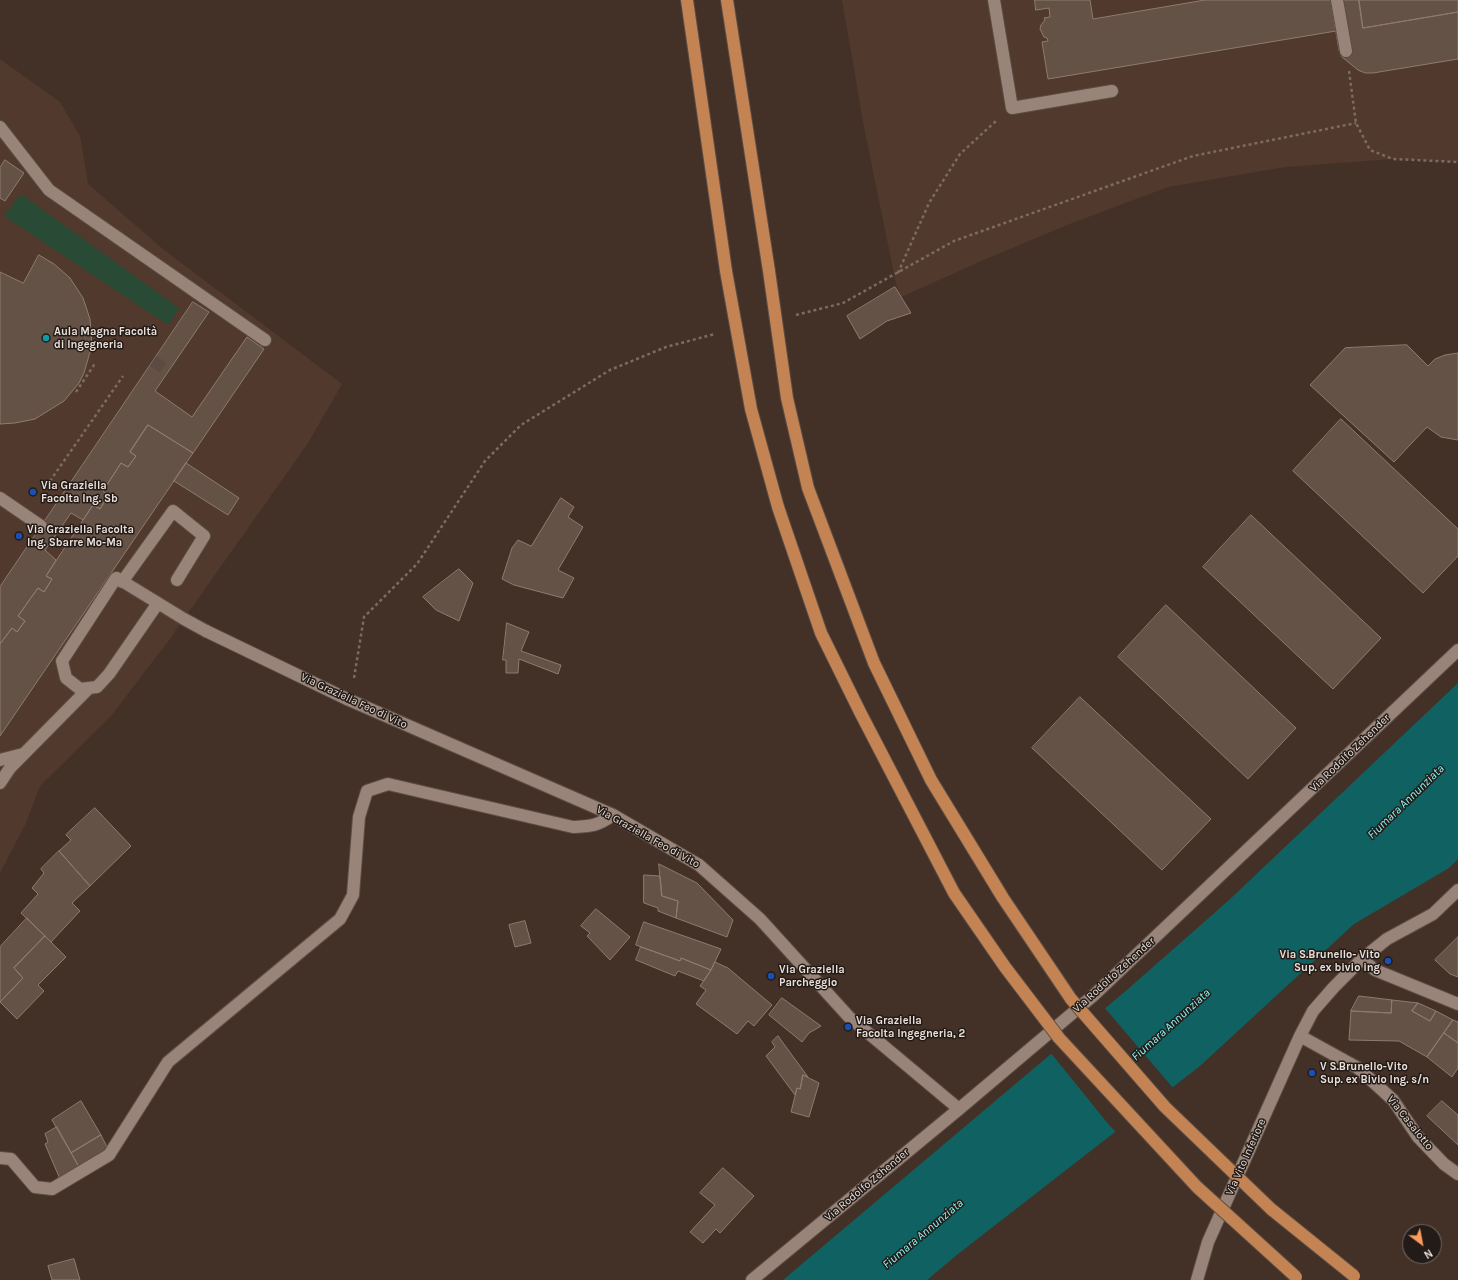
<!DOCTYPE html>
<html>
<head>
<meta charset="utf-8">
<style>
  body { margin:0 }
  #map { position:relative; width:1458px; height:1280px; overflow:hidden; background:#433127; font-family:Karla,sans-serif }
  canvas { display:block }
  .north { position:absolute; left:1402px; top:1224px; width:40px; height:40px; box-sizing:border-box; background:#231b17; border:1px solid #736a65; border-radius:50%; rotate:148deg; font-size:11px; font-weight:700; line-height:16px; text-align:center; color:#ebe0da }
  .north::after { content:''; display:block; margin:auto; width:14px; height:18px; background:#ff9b59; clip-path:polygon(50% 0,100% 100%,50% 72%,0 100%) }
</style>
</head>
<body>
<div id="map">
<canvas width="1458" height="1280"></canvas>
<div class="north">N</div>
</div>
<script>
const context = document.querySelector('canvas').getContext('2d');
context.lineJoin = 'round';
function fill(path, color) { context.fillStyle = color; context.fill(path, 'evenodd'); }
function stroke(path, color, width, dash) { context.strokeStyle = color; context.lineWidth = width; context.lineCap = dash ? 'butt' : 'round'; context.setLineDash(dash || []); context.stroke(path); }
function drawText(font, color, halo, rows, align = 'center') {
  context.font = font + ' Karla,sans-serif'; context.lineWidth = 3; context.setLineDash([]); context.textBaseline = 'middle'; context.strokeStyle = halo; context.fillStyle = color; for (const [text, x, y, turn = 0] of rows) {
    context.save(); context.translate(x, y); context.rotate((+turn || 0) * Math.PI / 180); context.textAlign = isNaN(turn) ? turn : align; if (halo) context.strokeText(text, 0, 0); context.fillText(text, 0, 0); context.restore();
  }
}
fill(new Path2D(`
  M842 0H1458V162L1393 159 1285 167 1168 187 1072 223 981 261 899 298 864 127Z
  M0 59 60 102 80 136 88 184 164 250 342 384 308 443 169 640 111 716 40 786 26 823 0 873Z`), '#51392d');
fill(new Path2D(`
  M21 194 179 308 168 325 4 216Z`), '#294a34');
fill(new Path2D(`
  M1458 683V859L1449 868 1354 924 1200 1066 958 1254 927 1280H783L1128 989 1228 901Z`), '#106262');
fill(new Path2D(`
  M1104 1007 1174 1089 1117 1133 1109 1125 1050 1052Z`), '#433127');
const building = new Path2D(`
  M1035 0H1090L1093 19 1205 0H1331L1336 31 1048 79 1042 42 1048 41 1047 38 1044 37 1040 29 1041 25 1045 20 1044 18 1050 17 1049 8 1036 10Z
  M1331 0H1359L1363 28 1458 12V59L1373 73H1365L1358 70 1342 57 1339 50Z
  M1359 0H1458V12L1363 28Z
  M5 160 24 173 5 201 0 198V168Z
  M39 255 54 264 61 270 70 278 83 298 90 319 92 345 84 373 79 383 64 401 35 419 15 423 0 424V272L23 283Z
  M895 287 911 313 887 321 860 339 847 316Z
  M193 302 209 312 155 391 192 417 247 337 264 349 193 453 148 425 130 452 136 456 128 467 121 463 103 491 108 496 100 509 93 505 83 520 71 513 55 536 45 550 56 560 46 576 52 579 44 592 38 588 18 616 25 621 17 632 12 628 0 644V587Z
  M1407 345 1428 366 1435 359 1445 355 1458 353V440L1441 437 1427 427 1394 462 1310 385 1345 348Z
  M1341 419 1458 529V556L1423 593 1293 471Z
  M148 425 193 453 0 736V644L12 628 17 632 25 621 18 616 38 588 44 592 52 579 46 576 93 505 100 509 108 496 103 491 121 463 128 467 136 456 130 452Z
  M186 463 239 498 228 515 174 481Z
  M561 498 574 507 568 517 583 527 558 570 574 578 563 598 514 585 502 579 512 548 518 540 531 546Z
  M1251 515 1381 638 1333 689 1203 567Z
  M459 569 473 583 459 621 436 610 423 597Z
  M1166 605 1296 728 1248 779 1118 657Z
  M507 623 529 632 521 651 561 665 558 674 519 659 518 673H506V660H503Z
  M1080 697 1211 819 1162 870 1032 748Z
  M95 808 131 846 90 886 59 851 71 840 66 835Z
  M59 851 90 886 72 903 80 911 51 942 21 913 38 894 32 888 44 873 41 869Z
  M659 864 697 883 733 920 727 937 676 918 678 901 662 896Z
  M644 875 660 876 662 896 678 901 676 918 658 911V908L644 903Z
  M596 909 630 937 610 960 587 936 590 933 581 926Z
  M27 918 45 936 14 968 23 978 0 1002V947Z
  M525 921 531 943 515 947 509 925Z
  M644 922 721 949 711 970 681 958 680 961 636 945Z
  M45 936 66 957 38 985 44 991 17 1019 0 1002 23 978 14 968Z
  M1458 937V977L1450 974 1435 960Z
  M641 947 680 961 681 958 711 970 704 981 678 971 675 976 636 960Z
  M715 962 728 968 772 1005 754 1026 748 1021 737 1034 696 1004 706 990 700 986 711 970Z
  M1359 996 1392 1000 1391 1013 1351 1011Z
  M782 998 821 1026 809 1033 802 1042 769 1015Z
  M1392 1000 1418 1003 1412 1011 1430 1021 1436 1011 1453 1020 1427 1057 1399 1041 1349 1040 1351 1011 1391 1013Z
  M1418 1003 1436 1011 1430 1021 1412 1011Z
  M1453 1020 1458 1022V1043L1444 1033Z
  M1444 1033 1458 1043V1068L1452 1077 1427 1057Z
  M778 1036 808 1077 803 1075 800 1089 797 1088 795 1095 766 1056 775 1047 772 1042Z
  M803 1075 819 1083 809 1117 791 1112 797 1088 800 1089Z
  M81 1101 101 1135 71 1153 52 1120Z
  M1442 1101 1458 1115V1145L1427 1116Z
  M57 1127 79 1167 60 1179 45 1144 48 1142 45 1134Z
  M101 1135 108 1149 79 1167 71 1153Z
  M723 1168 754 1196 720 1233 716 1229 703 1243 690 1232 715 1205 700 1193Z
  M74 1259 80 1280H52L48 1266Z`);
fill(building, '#645246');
stroke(building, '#8e7b6f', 1);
stroke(new Path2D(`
  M153 361 168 371`), '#5c4b42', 12, [12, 6]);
const lane = new Path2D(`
  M994 0 1012 108 1112 91
  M0 127 49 190 265 340
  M0 498 41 526
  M116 578 62 661 66 678 80 689 97 687 109 674 158 603
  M117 578 184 619 206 631
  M122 582 173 511 204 536 177 580
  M0 760 23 754
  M0 783 10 768 89 688`);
const street = new Path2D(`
  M1337 0 1346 51
  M206 631 347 699 613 815 699 865 760 919 849 1017 959 1109
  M1362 959 1375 970 1458 1004
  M1300 1036 1358 1068 1393 1100 1418 1137 1444 1164 1458 1174
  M0 1158 11 1159 35 1187 52 1189 109 1155 168 1062 340 919 353 895 359 817 367 791 388 784 573 827C592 826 597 826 613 815
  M752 1280 959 1109 1094 995 1458 650
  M1197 1280 1208 1242 1300 1036 1313 1011 1334 987 1362 959 1387 939 1433 914 1458 890`);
const highway = new Path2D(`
  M687 0 726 271
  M727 0 769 271`);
stroke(lane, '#5b4d45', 14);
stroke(street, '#5b4d45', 14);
stroke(highway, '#5b4d45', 14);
stroke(new Path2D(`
  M1349 71 1356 123 1370 150 1393 159 1458 162
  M898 273 929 203 960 154 996 121
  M796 315 843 303 954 241 1193 156 1356 123
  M76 392 96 362
  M50 481 123 376
  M354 678 364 617 417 564 485 461 521 425 610 370 666 347 715 334`), '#7b6b63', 2.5, [3, 3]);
stroke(lane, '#998479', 12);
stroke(street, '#998479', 12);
stroke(highway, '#c48353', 12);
const highwayBridge = new Path2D(`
  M726 271 751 409 778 507 821 633 860 712 954 893 1005 967 1059 1038 1197 1187 1296 1277
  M769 271 787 398 808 488 874 663 931 780 1003 898 1071 999 1165 1107 1271 1209 1354 1276`);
stroke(highwayBridge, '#5b4d45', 14, []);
stroke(highwayBridge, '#c48353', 12);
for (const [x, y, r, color] of [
  [46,338,4,"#0f9aa8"],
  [33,492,4,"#1a4fb4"],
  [19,536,4,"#1a4fb4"],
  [1388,961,4,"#1a4fb4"],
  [771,976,4,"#1a4fb4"],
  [848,1027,4,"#1a4fb4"],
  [1312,1073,4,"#1a4fb4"]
]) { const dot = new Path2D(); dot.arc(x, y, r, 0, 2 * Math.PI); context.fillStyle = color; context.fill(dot); stroke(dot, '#231b17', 1.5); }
drawText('bold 11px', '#ebe0da', '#231b17', [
  ["Aula Magna Facoltà",54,332],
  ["di Ingegneria",54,345],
  ["Via Graziella",41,486],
  ["Facolta Ing. Sb",41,499],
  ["Via Graziella Facolta",27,530],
  ["Ing. Sbarre Mo-Ma",27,543],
  ["Via S.Brunello- Vito",1380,955,"right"],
  ["Sup. ex bivio ing",1380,968,"right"],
  ["Via Graziella",779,970],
  ["Parcheggio",779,983],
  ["Via Graziella",856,1021],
  ["Facolta Ingegneria, 2",856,1034],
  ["V S.Brunello-Vito",1320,1067],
  ["Sup. ex Bivio Ing. s/n",1320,1080]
], 'left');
drawText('11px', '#ebe0da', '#231b17', [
  ["Via Graziella Feo di Vito",354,701,25],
  ["Via Rodolfo Zehender",1350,753,-44],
  ["Via Graziella Feo di Vito",648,837,29],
  ["Via Rodolfo Zehender",1114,975,-42],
  ["Via Casalotto",1410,1123,51],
  ["Via Vito Inferiore",1246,1157,-66],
  ["Via Rodolfo Zehender",867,1185,-40]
]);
drawText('italic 12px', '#8af8f9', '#231b17', [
  ["Fiumara Annunziata",1406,802,-44],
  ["Fiumara Annunziata",1171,1025,-42],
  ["Fiumara Annunziata",923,1234,-40]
]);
</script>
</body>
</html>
